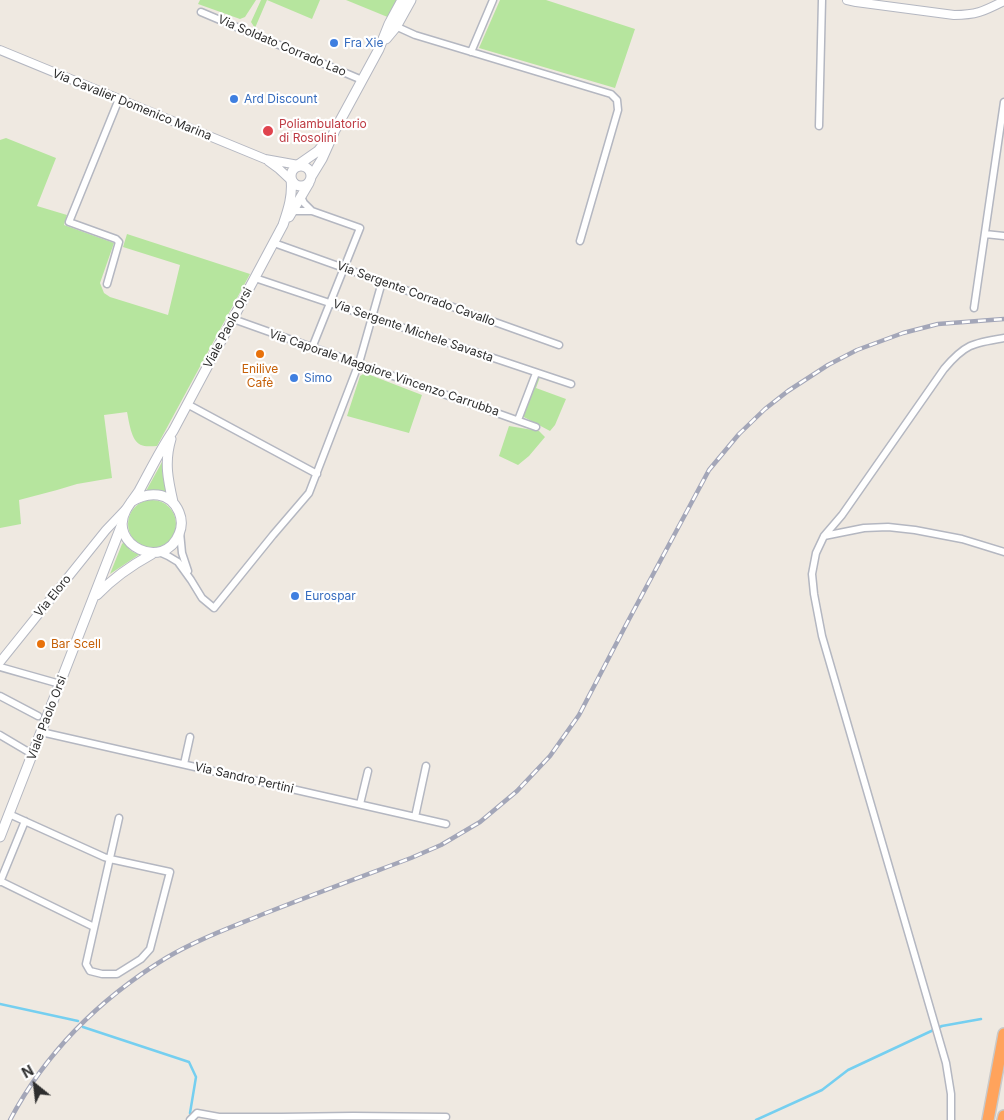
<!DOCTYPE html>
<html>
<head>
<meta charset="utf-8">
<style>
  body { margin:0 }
  #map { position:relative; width:1004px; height:1120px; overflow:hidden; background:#efe9e1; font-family:Inter,sans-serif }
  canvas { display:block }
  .north { position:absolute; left:10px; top:1060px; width:50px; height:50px; -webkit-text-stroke:4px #fff; paint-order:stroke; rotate:331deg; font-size:14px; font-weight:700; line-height:20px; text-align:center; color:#2e2e2e }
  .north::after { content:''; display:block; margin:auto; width:18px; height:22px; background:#2e2e2e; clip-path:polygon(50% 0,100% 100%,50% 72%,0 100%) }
</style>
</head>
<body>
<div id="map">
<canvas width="1004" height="1120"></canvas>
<div class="north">N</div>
</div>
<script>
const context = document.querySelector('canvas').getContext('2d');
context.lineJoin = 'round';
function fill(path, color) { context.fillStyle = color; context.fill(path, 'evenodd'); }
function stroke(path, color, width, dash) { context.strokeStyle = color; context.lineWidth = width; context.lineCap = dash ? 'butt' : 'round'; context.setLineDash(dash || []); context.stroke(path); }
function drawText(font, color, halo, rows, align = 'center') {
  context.font = font + ' Inter,sans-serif'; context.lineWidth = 4.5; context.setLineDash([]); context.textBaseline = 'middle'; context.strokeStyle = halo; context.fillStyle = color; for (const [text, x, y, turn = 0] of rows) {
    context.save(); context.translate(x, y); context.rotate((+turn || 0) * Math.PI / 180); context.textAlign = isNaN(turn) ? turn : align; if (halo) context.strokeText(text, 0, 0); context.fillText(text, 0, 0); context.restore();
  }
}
fill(new Path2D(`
  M200 0H256L245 17 240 19 198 4Z
  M261 0H320L312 19 267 0 255 28 251 22Z
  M346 0H399L390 18Z
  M500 0H546L635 29 615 88 479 48Z
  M6 138 56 158 37 206 67 215 64 225 114 243 100 283 104 293 110 297 168 315 180 265 123 247 127 234 250 274 157 446C152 446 145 447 141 445 131 441 129 421 127 412L104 415 112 478 77 484 57 490 19 500 21 524 0 528V140Z
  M365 373 422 395 409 433 347 416 360 376Z
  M539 376 540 377 536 388 566 399 555 425 550 431 522 416Z
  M509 426 539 431 545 437 529 456 518 465 499 456Z
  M162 462 163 478 167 495C161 490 155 490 146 491Z
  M128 524a24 24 0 1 1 48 0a24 24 0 1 1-48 0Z
  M123 543H126L130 550 135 553 140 554 110 574 122 544Z`), '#b6e59e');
stroke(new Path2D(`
  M0 1004 78 1021
  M83 1027 189 1062 196 1077 190 1113
  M756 1120 822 1090 848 1070 942 1026 981 1019`), '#75cff0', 2.5);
const minor = new Path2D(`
  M201 12 362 80
  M393 25 415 35 611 94 617 100 618 110 580 241
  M471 52 493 0
  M819 126 822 0
  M301 197 304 203 312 211
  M294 211H312L360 228 312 348
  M985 234 1004 236
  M274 243 559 345
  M255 278 571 384
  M107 284 119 242 116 239 69 222 119 99
  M974 308 1004 102
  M233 319 536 427
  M187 404 317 474
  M518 420 536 373
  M180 532 182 553 188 571
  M824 536 864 528 888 527 915 530 962 539 1004 552
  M159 552 168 556 178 562 191 580 202 598 214 608 273 535 309 493 359 363 382 282
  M0 667 60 684
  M0 696 38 716
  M41 732 446 824
  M0 735 32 754
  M184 764 190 737
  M360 804 368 771
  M9 814 104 857 110 859 170 872 150 949 141 959 117 974H102L90 971 86 964C97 915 108 866 119 818
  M415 817 426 766
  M0 881 94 927
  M0 882 25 821
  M190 1120 197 1113 219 1117H281L353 1116 446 1117
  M951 1120V1094L946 1063 822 636 814 594 812 574 816 553 824 536 842 515 944 369C965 344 973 343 1004 338`);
const tertiary = new Path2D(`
  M847 0 856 2 954 15C977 15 984 11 1004 1
  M0 50 265 159 304 166
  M268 161 279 169 294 183
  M0 662 106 530 126 509`);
const secondary = new Path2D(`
  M386 39 396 27 411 0
  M291 176a10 10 0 1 1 20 0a10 10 0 1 1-20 0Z
  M295 167 318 151 327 140
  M311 177 322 159 335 130 379 49 389 24 402 0
  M289 217 309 183
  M171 439C164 462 168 480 173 502
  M131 502C148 491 170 491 179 512 182 519 182 527 179 534 164 572 107 545 126 510 130 503 135 497 139 491 150 471 160 450 173 431L283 225C288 210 293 196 291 179
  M97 595C113 578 132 565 152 554
  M0 837 122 524`);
const motorway = new Path2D(`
  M988 1120 1004 1034
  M1003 1120 1004 1116`);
stroke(minor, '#b4b7c1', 9);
stroke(tertiary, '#b4b7c1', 10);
stroke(secondary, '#b4b7c1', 11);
stroke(motorway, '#c9c9c9', 14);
stroke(minor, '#fff', 6);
stroke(tertiary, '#fff', 8);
stroke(secondary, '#fff', 9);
stroke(motorway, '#ffa35c', 11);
const rail = new Path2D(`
  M10 1120C46 1052 101 998 166 958 198 939 232 927 266 913 314 894 363 876 411 858L441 845 480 822 517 791 550 756 579 715 627 623 709 470 739 434 765 409 788 391 828 365 857 350 884 340 903 333 938 324 1004 319`);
stroke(rail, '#a3a6b8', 4.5);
stroke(rail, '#fff', 2.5, [8]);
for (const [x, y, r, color] of [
  [334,43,5,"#3f7fe0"],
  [234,99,5,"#3f7fe0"],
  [268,131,6,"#e0444e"],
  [260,354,5,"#e8710a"],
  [294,378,5,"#3f7fe0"],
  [295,596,5,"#3f7fe0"],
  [41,644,5,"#e8710a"]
]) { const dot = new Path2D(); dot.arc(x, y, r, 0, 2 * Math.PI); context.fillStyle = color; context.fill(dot); stroke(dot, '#fff', 2); }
drawText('12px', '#366cbe', '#fff', [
  ["Fra Xie",344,43],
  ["Ard Discount",244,99],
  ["Simo",304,378],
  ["Eurospar",305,596]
], 'left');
drawText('12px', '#2e2e2e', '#fff', [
  ["Via Soldato Corrado Lao",282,46,23],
  ["Via Cavalier Domenico Marina",132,105,22],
  ["Via Sergente Corrado Cavallo",416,294,20],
  ["Viale Paolo Orsi",228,328,-62],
  ["Via Sergente Michele Savasta",413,331,19],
  ["Via Caporale Maggiore Vincenzo Carrubba",384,373,19],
  ["Via Eloro",53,596,-51],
  ["Viale Paolo Orsi",47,718,-69],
  ["Via Sandro Pertini",244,778,13]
]);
drawText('12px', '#be3a42', '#fff', [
  ["Poliambulatorio",279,124],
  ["di Rosolini",279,138]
], 'left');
drawText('12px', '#c56008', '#fff', [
  ["Enilive",260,369],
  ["Cafè",260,383],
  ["Bar Scell",51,644,"left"]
]);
</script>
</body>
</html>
